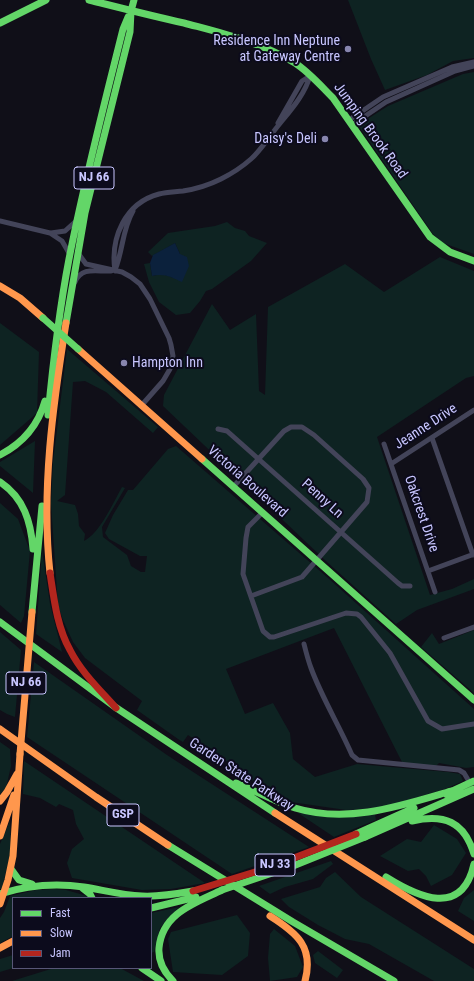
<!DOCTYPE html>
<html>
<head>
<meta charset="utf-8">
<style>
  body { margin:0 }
  #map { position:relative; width:474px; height:981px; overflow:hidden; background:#100f18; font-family:"Roboto Condensed",sans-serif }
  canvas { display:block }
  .legend { position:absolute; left:12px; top:897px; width:140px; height:72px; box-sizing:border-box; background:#0c0b1c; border:1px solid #575677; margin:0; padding:5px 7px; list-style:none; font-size:12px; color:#c8c6ff }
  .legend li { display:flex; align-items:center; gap:8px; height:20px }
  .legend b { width:20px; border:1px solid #575677 }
</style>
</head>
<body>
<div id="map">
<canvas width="474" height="981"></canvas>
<ul class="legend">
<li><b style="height:5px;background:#63d668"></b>Fast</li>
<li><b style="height:5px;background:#ff974d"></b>Slow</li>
<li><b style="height:5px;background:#b3261e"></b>Jam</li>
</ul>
</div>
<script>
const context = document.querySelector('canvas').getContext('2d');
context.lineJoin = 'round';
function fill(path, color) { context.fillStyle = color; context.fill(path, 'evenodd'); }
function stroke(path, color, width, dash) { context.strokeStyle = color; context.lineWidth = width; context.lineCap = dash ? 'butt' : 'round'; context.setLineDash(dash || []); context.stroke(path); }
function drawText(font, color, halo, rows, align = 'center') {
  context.font = font + ' "Roboto Condensed",sans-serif'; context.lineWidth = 4; context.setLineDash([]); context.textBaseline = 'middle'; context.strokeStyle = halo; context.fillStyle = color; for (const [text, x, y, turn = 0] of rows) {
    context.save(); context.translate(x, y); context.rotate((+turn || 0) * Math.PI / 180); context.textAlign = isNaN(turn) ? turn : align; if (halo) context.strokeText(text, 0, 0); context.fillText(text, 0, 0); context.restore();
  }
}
fill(new Path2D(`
  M348 0H474V58L453 61 427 75 385 90 371 59Z
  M474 72V254L443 243 433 234 358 125 388 106 463 74Z
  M227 222 235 228 245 231 249 236 267 243 251 261 212 289 206 291 200 301 190 313 176 315 159 302 149 282 144 264 150 263 152 276C160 274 167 274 173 278L180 254 175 243 152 256 148 252 168 233 215 226Z
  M440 257 474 271V376L466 378 377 437 430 595 452 589 474 579V589L417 610 396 624 327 562 163 406 164 395 212 304 230 330 256 314 259 391 265 395 268 307 345 264 384 292Z
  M0 323 39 352 37 413 0 445Z
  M67 349 158 427 153 433 106 392 85 381 73 382 65 495 57 501 75 505 78 514 79 526 85 534 84 541C100 533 113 503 122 487L125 488 102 527 103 537 127 555 131 566 141 572H145L147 556H140L109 539 105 533 113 515 128 490H133L168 449 176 446 328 578 474 709V767L466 768 439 763 435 767 403 764 334 628 226 669 245 714 273 703 290 733 293 759 315 777 357 764 448 772 460 774 463 781 445 789 379 809 346 810 291 802 255 783 245 774 188 735 183 742 178 739 137 710 142 701 85 658 73 642 63 620 58 605 51 504 53 462Z
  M35 441 33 493 0 466V462Z
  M0 503 18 519 30 551 24 616 21 623 0 605Z
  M42 550 50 604 62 652 36 634Z
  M474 630V693L421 647 432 633 439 644Z
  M0 632 21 650 15 717 7 714 0 710Z
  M34 662 167 755 309 847 232 874 27 737Z
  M0 742 10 749 11 766 6 788 0 794Z
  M24 761 205 883 171 889 142 890 72 878 67 863 72 849 84 839 76 824 73 810 59 804 56 807 40 798 23 794Z
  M298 813 375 815 376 820 334 837Z
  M10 821 11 850 2 889H0V844Z
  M434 825 457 839 466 853 452 875 431 886 426 876 419 869 408 871 380 856 407 839 421 842Z
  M331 861 333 864 313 879 285 887 270 894 259 886Z
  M335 872 361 897 474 969V981H434L369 944 345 939 318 925 289 907 281 899 320 887 326 878Z
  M54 889 66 890 87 896 88 898H13V936L0 943V918L4 912 10 896 36 890Z
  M474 890V921L458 911 464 898Z
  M179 907 160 928 154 952 151 953V913Z
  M237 915 250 933 248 956 222 975 173 972 168 939 171 932Z
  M274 929 295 946 303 967 297 977 270 981 268 958 270 934Z
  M318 951 343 970 337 978 315 963 313 955Z
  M13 955V968L0 972V959Z
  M54 968H120L144 981H12Z`), '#0e2322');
fill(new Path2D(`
  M175 243 180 254 187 257 189 266 182 282C171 277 164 273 152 276L150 263 153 255Z`), '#0b213c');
stroke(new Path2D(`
  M349 120 383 97 452 67 474 62
  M278 123 302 81 310 76
  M352 125 386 102 455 71 474 66
  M0 221 50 233 62 241 69 253
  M51 233 65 231 75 222
  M78 253 86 264 122 272 131 277 140 284 150 299 169 338 171 345 173 356 170 369 163 381 141 406
  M115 270C123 251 122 230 133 211
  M115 271C110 238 125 203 159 194 167 192 175 192 183 191 196 189 209 185 221 179 231 174 242 167 251 159 260 151 266 141 274 131 287 114 304 97 310 76
  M75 282C82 266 97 272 111 271
  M218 429 227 431 398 583 402 586H410
  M432 438 473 555
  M384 444 435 592
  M391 464 474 410
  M233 487 284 431 291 427H302L314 435 363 479 369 488 367 502 302 577 251 596
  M263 512 248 527 246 538 243 574 263 631 270 637H274L346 613 357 614 361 617 390 653 428 721 442 729 474 724
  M428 571 474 554
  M444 638 474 627
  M304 644C306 652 308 660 311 668 322 698 339 725 352 755L358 760 459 770 464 773 470 783`), '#434459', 5);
stroke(new Path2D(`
  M89 0C121 8 152 16 184 23 221 33 261 42 295 63 309 72 321 86 333 98L430 237 450 252 474 261
  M0 23 46 0
  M66 323 85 213 130 32 131 11 134 0
  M48 415C53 363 59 311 69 259 84 182 104 105 123 29L128 17
  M0 455C23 443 38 426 45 401
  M202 459 474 700
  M0 482C24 498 31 522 33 549
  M32 612 42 506
  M0 622 115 707 275 813
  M236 783C256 791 275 802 295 808 348 824 400 806 451 791
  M446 794 474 781
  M412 821C444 814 464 821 474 854
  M356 834 414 808
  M365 837 474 789
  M168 845 293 922 394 981
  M11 869 19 880 32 884
  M386 877C418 897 462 918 474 864
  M81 887 90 894 92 898
  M0 894C28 885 55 883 84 887 103 890 122 895 142 896 159 897 176 894 193 891
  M151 908 196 897
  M142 968 161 981
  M173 981C164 972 158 961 159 948 162 913 195 903 222 890`), '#63d668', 7);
stroke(new Path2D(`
  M0 286 20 298 43 318
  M78 349 202 459
  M50 573C41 490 53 405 66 323
  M0 729 96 797 168 845
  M0 801 7 792 17 774
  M275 813 474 940
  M0 836 14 795
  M0 904 8 880 13 856 20 754
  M270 916C297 933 314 947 305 981
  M0 948 13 941`), '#ff974d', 7);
stroke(new Path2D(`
  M50 573C54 599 57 627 70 650 81 672 100 690 116 708`), '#b3261e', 7);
stroke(new Path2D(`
  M43 318 78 349
  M222 890 293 866 365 837`), '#63d668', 7);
stroke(new Path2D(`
  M20 754 32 612`), '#ff974d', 7);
stroke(new Path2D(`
  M193 891 268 868 356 834`), '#b3261e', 7);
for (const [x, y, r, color] of [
  [348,49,4,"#8886ae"],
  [325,139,4,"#8886ae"],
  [124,363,4,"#8886ae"]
]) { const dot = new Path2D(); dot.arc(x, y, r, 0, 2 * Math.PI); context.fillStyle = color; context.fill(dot); stroke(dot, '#0c0b1c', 1.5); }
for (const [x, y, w] of [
  [94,178,40],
  [26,683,40],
  [123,815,32],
  [275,865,40]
]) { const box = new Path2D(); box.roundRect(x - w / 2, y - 11, w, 22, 3); context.fillStyle = '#0c0b1c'; context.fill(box); stroke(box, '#c8c6ff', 1); }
drawText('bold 13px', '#c8c6ff', null, [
  ["NJ 66",94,178],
  ["NJ 66",26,683],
  ["GSP",123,815],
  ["NJ 33",275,865]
]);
drawText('14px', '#c8c6ff', '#0c0b1c', [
  ["Residence Inn Neptune",340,41],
  ["at Gateway Centre",340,57],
  ["Daisy's Deli",317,139],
  ["Hampton Inn",132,363,"left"]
], 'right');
drawText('14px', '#c8c6ff', '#0c0b1c', [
  ["Jumping Brook Road",370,131,54],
  ["Jeanne Drive",426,427,-33],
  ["Victoria Boulevard",247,482,41],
  ["Penny Ln",322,499,42],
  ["Oakcrest Drive",421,514,71],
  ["Garden State Parkway",241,775,33]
]);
</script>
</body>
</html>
